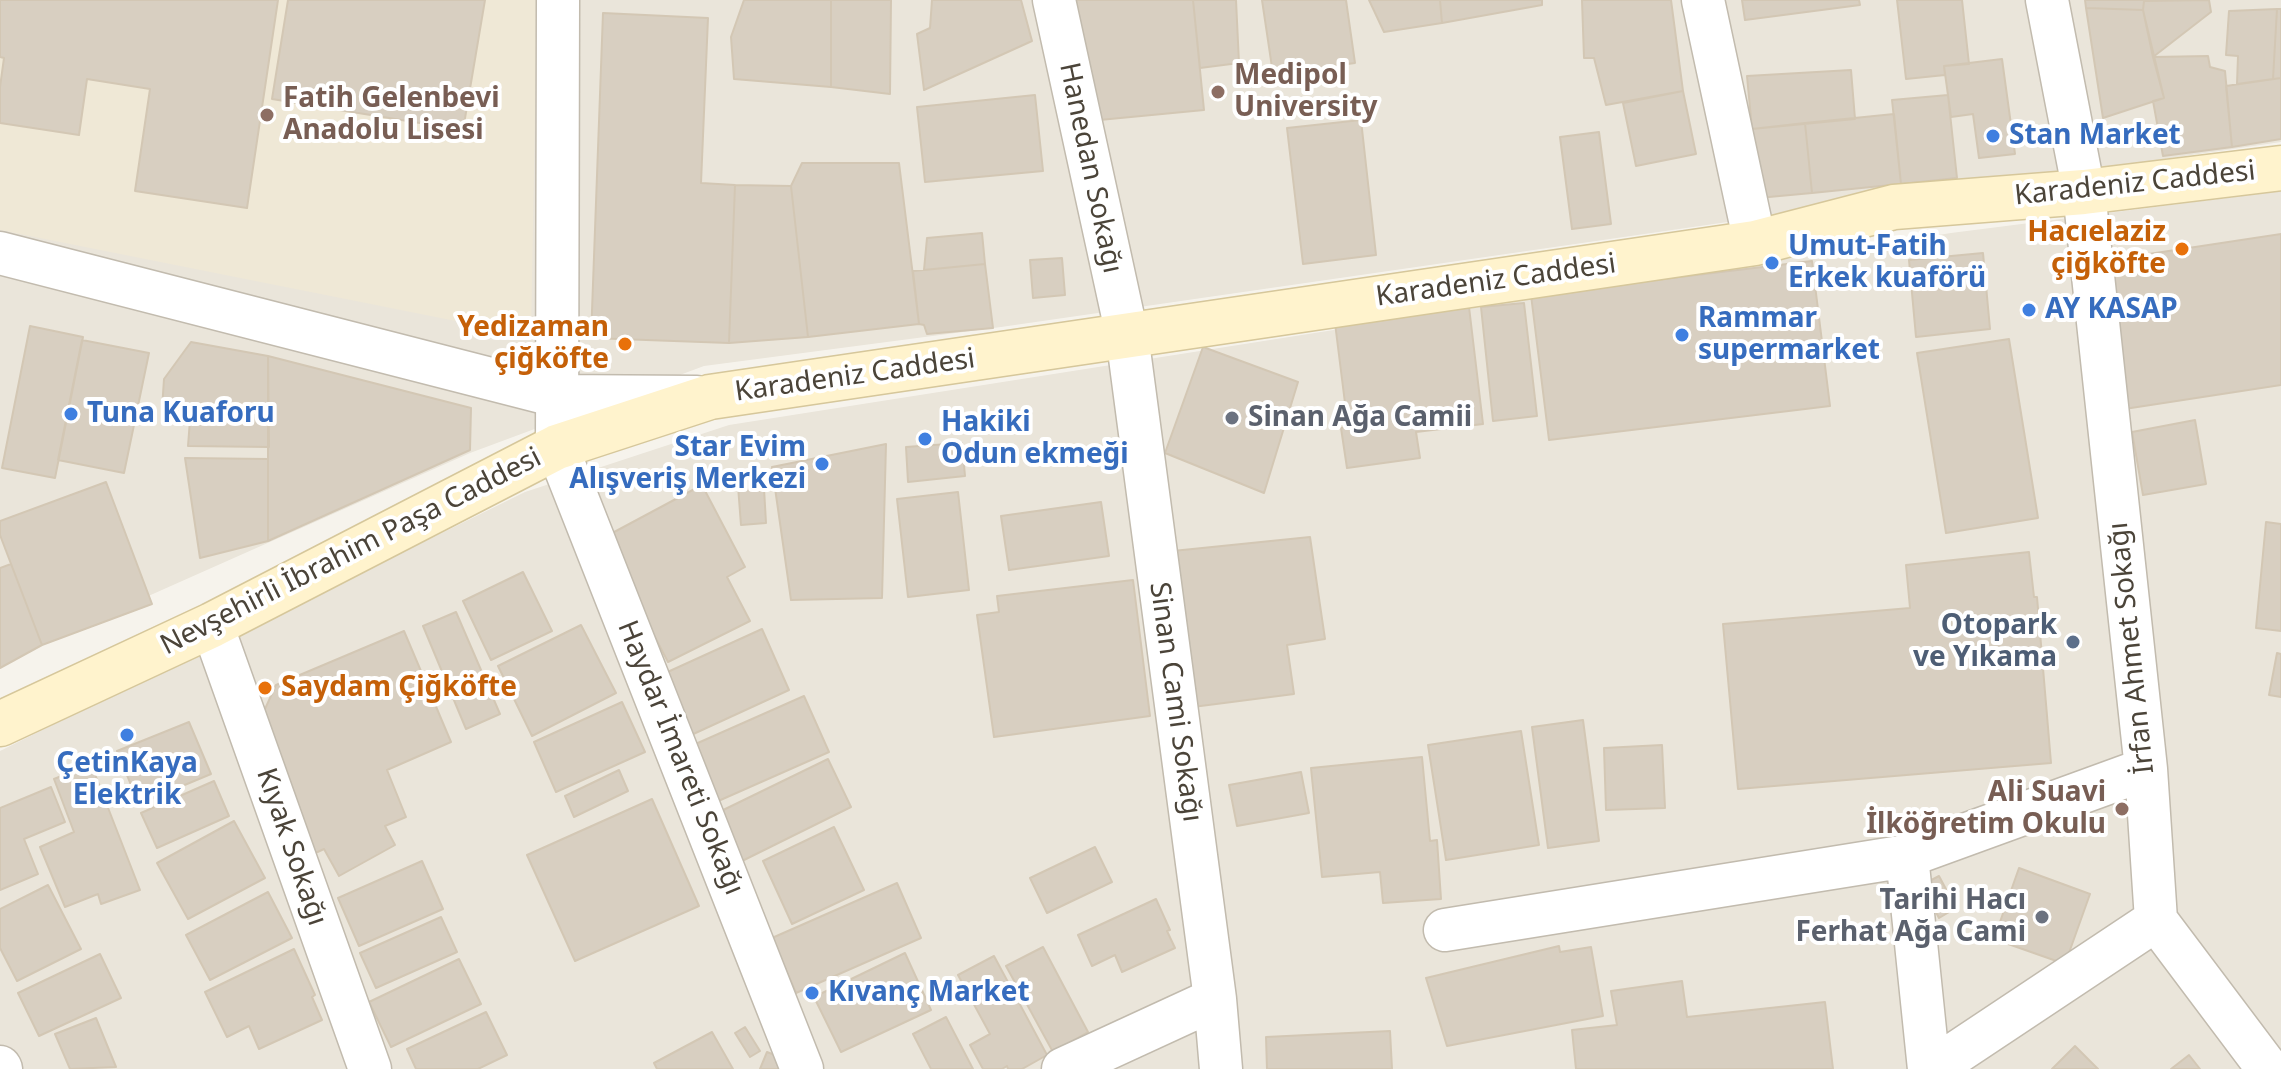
<!DOCTYPE html>
<html>
<head>
<meta charset="utf-8">
<style>
  body { margin:0 }
  canvas { display:block; background:#f6f3ec }
</style>
</head>
<body>
<canvas width="2281" height="1069"></canvas>
<script>
const context = document.querySelector('canvas').getContext('2d');
context.lineJoin = 'round';
function fill(path, color) { context.fillStyle = color; context.fill(path, 'evenodd'); }
function stroke(path, color, width, dash) { context.strokeStyle = color; context.lineWidth = width; context.lineCap = dash ? 'butt' : 'round'; context.setLineDash(dash || []); context.stroke(path); }
function drawText(font, color, halo, rows, align = 'center') {
  context.font = font + ' "Noto Sans",sans-serif'; context.lineWidth = 8; context.setLineDash([]); context.textBaseline = 'middle'; context.strokeStyle = halo; context.fillStyle = color; for (const [text, x, y, turn = 0] of rows) {
    context.save(); context.translate(x, y); context.rotate((+turn || 0) * Math.PI / 180); context.textAlign = isNaN(turn) ? turn : align; if (halo) context.strokeText(text, 0, 0); context.fillText(text, 0, 0); context.restore();
  }
}
fill(new Path2D(`
  M0 0H2281V142L1001 327 704 366 470 453 0 662Z
  M2281 191V1069H0V751L525 492 729 425 1951 233Z`), '#eae5da');
fill(new Path2D(`
  M0 0H537L531 336 0 230Z`), '#efe8d6');
const building = new Path2D(`
  M0 0H278L247 208 135 191 150 89 87 79 79 135 0 123V87L4 58 0 57Z
  M288 0H485L463 130 272 99Z
  M744 0H831V87L734 79 731 37Z
  M831 0H891L890 94 831 87Z
  M932 0H1021L1032 41 924 90 917 34 930 28Z
  M1076 0H1193L1204 110 1089 121Z
  M1193 0H1236L1239 63 1200 68Z
  M1262 0H1346L1355 63 1273 74Z
  M1369 0H1440L1442 23 1384 32Z
  M1440 0H1542V5L1442 23Z
  M1582 0H1671L1683 91 1606 105 1594 58H1584Z
  M1742 0H1859L1860 5 1745 20Z
  M1897 0H1962L1969 64 1944 66 1945 75 1906 79Z
  M2085 0H2147L2144 1 2143 10 2086 8Z
  M2209 0 2211 12 2153 57 2143 10 2144 1Z
  M2086 8 2143 10 2164 98 2103 118Z
  M2277 9H2281V78L2273 79Z
  M2277 9 2273 79 2237 84 2238 56 2226 55 2229 11Z
  M603 13 708 18 701 183 735 185 729 343 591 338Z
  M2208 56 2210 67 2225 71 2232 147 2163 156 2153 101 2164 98 2153 57Z
  M2002 59 2015 154 1979 158 1973 114 1951 117 1944 66Z
  M1851 70 1855 119 1752 129 1747 76Z
  M2281 78V139L2232 147 2226 86Z
  M1683 91 1696 154 1636 166 1623 103Z
  M1035 95 1043 171 925 182 917 107Z
  M1948 95 1957 178 1901 184 1892 100Z
  M1894 114 1901 184 1812 193 1805 123Z
  M1361 120 1376 255 1303 264 1287 128Z
  M1805 123 1812 193 1758 198 1752 129Z
  M1599 132 1611 224 1572 229 1560 137Z
  M802 163H899L919 324 808 337 791 186Z
  M735 185 791 186 808 337 729 343Z
  M982 233 985 264 924 270 927 238Z
  M2281 234V385L2118 410 2096 262Z
  M1983 253 1990 329 1916 337 1909 260Z
  M1062 258 1065 295 1033 298 1030 260Z
  M1812 261 1830 406 1549 440 1531 295Z
  M985 264 993 328 927 334 924 325 919 324 913 271Z
  M1524 303 1537 416 1493 421 1481 307Z
  M1469 307 1483 424 1416 432 1420 458 1347 468 1341 428 1348 427 1335 323Z
  M30 326 83 337 55 478 2 468Z
  M2009 339 2038 518 1946 533 1917 353Z
  M82 340 149 353 124 473 58 460Z
  M191 342 268 356 269 447 188 446 190 420 162 409 164 379Z
  M1203 347 1298 382 1264 493 1165 453Z
  M268 356 471 408 470 450 268 541Z
  M2195 420 2206 484 2143 495 2132 432Z
  M962 443 965 476 908 482 906 447Z
  M886 444 882 598 791 600 772 467Z
  M185 458 268 459V541L200 558Z
  M763 471 766 523 741 525 737 473Z
  M106 482 152 604 42 645 0 535V521Z
  M702 485 745 567 727 577 750 621 668 662 603 538Z
  M958 492 969 590 908 597 897 499Z
  M1101 502 1109 556 1009 570 1001 516Z
  M2266 522 2281 524V631L2256 628Z
  M1310 537 1325 639 1287 645 1294 694 1185 708 1163 552Z
  M2029 552 2034 597H2037L2051 763 1738 789 1723 624 1910 608 1906 565Z
  M11 564 42 645 0 668V568Z
  M523 572 552 631 491 660 463 601Z
  M1133 580 1150 716 994 737 977 615 999 612 997 596Z
  M456 612 500 714 466 729 423 626Z
  M581 625 616 693 532 736 498 666Z
  M762 629 789 690 689 736 661 675Z
  M404 631 451 742 387 770 406 817 385 826 395 845 339 876 324 849 309 856 259 722 276 685Z
  M2277 653 2281 654V697L2269 695Z
  M804 696 829 752 716 802 691 746Z
  M622 702 645 752 556 792 534 742Z
  M1583 720 1599 841 1548 848 1532 727Z
  M189 722 211 774 139 804 117 751Z
  M1521 731 1539 845 1446 860 1428 745Z
  M1662 745 1665 808 1606 810 1604 748Z
  M1422 757 1430 841 1437 840 1441 899 1383 903 1380 872 1322 877 1311 768Z
  M828 759 851 807 740 862 715 814Z
  M91 764 140 890 101 904 98 894 65 907 40 847 74 832 54 779Z
  M619 770 628 791 574 817 565 796Z
  M1301 772 1309 813 1237 826 1229 785Z
  M214 781 229 816 157 848 141 813Z
  M51 787 65 822 24 839 38 874 0 890V808Z
  M652 799 699 906 575 961 527 855Z
  M234 821 265 878 188 919 157 863Z
  M834 827 864 890 792 924 763 861Z
  M1095 847 1112 882 1047 913 1030 878Z
  M422 861 443 909 359 946 338 898Z
  M2019 868 2090 894 2065 964 1994 939Z
  M1939 876 1956 908 1939 918 1922 885Z
  M897 883 921 938 796 993 772 938Z
  M48 885 81 949 17 981 0 948V909Z
  M268 892 292 938 210 980 186 935Z
  M1156 899 1170 930 1167 931 1175 948 1122 972 1115 955 1092 966 1078 935Z
  M441 917 457 952 376 988 360 953Z
  M1559 946 1560 952 1591 947 1603 1016 1447 1046 1426 978Z
  M1043 947 1088 1032 1053 1052 1006 966Z
  M294 949 315 995 312 997 322 1020 259 1049 249 1026 227 1037 205 992Z
  M905 953 931 1010 841 1052 814 997Z
  M100 954 121 998 39 1036 18 993Z
  M994 956 1047 1055 1022 1069H1008L1007 1066 1002 1069H983L970 1045 990 1034 958 975Z
  M459 959 481 1004 391 1047 369 1002Z
  M1682 981 1687 1017 1825 1002 1833 1069H1576L1572 1030 1617 1025 1611 991Z
  M486 1012 507 1055 478 1069H416L407 1049Z
  M946 1017 973 1069H931L913 1034Z
  M96 1018 116 1067 70 1069 55 1034Z
  M745 1027 760 1051 750 1057 735 1033Z
  M1390 1031 1392 1069H1267L1266 1037Z
  M712 1032 733 1069H657L654 1063Z
  M2075 1046 2098 1069H2052Z
  M767 1052 790 1061 787 1069H760Z
  M2189 1055 2200 1069H2171Z`);
fill(building, '#d8cfc1');
stroke(building, '#d3c7b4', 2);
const street = new Path2D(`
  M558 0 557 447 802 1069
  M1054 0 1127 335 1215 999 1221 1069
  M1703 0 1755 243
  M2047 0 2084 192 2146 769 2156 920 2268 1069
  M0 253 557 396 697 397
  M212 625 370 1069
  M1907 856 1929 1069
  M1445 930 1907 856 2146 769
  M0 1067 1 1069
  M1063 1069 1215 999
  M1932 1069 2156 920`);
const secondary = new Path2D(`
  M0 724 212 625 557 447 710 397 1755 243 1894 207 2084 192 2281 168`);
stroke(street, '#c2bbae', 45);
stroke(secondary, '#d6c79b', 47);
stroke(street, '#fff', 42);
stroke(secondary, '#fff3cd', 44);
for (const [x, y, r, color] of [
  [1218,92,8,"#8d6e63"],
  [267,115,8,"#8d6e63"],
  [1993,136,8,"#3f7fe0"],
  [2182,249,8,"#e8710a"],
  [1772,263,8,"#3f7fe0"],
  [2029,310,8,"#3f7fe0"],
  [1682,335,8,"#3f7fe0"],
  [625,344,8,"#e8710a"],
  [71,414,8,"#3f7fe0"],
  [1232,418,8,"#6b7280"],
  [925,439,8,"#3f7fe0"],
  [822,464,8,"#3f7fe0"],
  [2073,642,8,"#5c6f8a"],
  [265,688,8,"#e8710a"],
  [127,735,8,"#3f7fe0"],
  [2122,809,8,"#8d6e63"],
  [2042,917,8,"#6b7280"],
  [812,993,8,"#3f7fe0"]
]) { const dot = new Path2D(); dot.arc(x, y, r, 0, 2 * Math.PI); context.fillStyle = color; context.fill(dot); stroke(dot, '#fff', 3); }
drawText('bold 28px', '#785e54', '#fff', [
  ["Medipol",1234,76],
  ["University",1234,108],
  ["Fatih Gelenbevi",283,99],
  ["Anadolu Lisesi",283,131],
  ["Ali Suavi",2106,793,"right"],
  ["İlköğretim Okulu",2106,825,"right"]
], 'left');
drawText('bold 28px', '#366cbe', '#fff', [
  ["Stan Market",2009,136],
  ["Umut-Fatih",1788,247],
  ["Erkek kuaförü",1788,279],
  ["AY KASAP",2045,310],
  ["Rammar",1698,319],
  ["supermarket",1698,351],
  ["Tuna Kuaforu",87,414],
  ["Hakiki",941,423],
  ["Odun ekmeği",941,455],
  ["Star Evim",806,448,"right"],
  ["Alışveriş Merkezi",806,480,"right"],
  ["ÇetinKaya",127,764,"center"],
  ["Elektrik",127,796,"center"],
  ["Kıvanç Market",828,993]
], 'left');
drawText('28px', '#4b4439', '#fff', [
  ["Hanedan Sokağı",1090,168,78],
  ["Karadeniz Caddesi",2135,184,-6],
  ["Karadeniz Caddesi",1496,281,-8],
  ["Karadeniz Caddesi",855,376,-8],
  ["Nevşehirli İbrahim Paşa Caddesi",351,552,-27],
  ["İrfan Ahmet Sokağı",2132,648,-96],
  ["Sinan Cami Sokağı",1175,702,82],
  ["Haydar İmareti Sokağı",680,758,68],
  ["Kıyak Sokağı",291,847,71]
]);
drawText('bold 28px', '#c56008', '#fff', [
  ["Hacıelaziz",2166,233],
  ["çiğköfte",2166,265],
  ["Yedizaman",609,328],
  ["çiğköfte",609,360],
  ["Saydam Çiğköfte",281,688,"left"]
], 'right');
drawText('bold 28px', '#5b616d', '#fff', [
  ["Sinan Ağa Camii",1248,418],
  ["Tarihi Hacı",2026,901,"right"],
  ["Ferhat Ağa Cami",2026,933,"right"]
], 'left');
drawText('bold 28px', '#4e5e75', '#fff', [
  ["Otopark",2057,626],
  ["ve Yıkama",2057,658]
], 'right');
</script>
</body>
</html>
